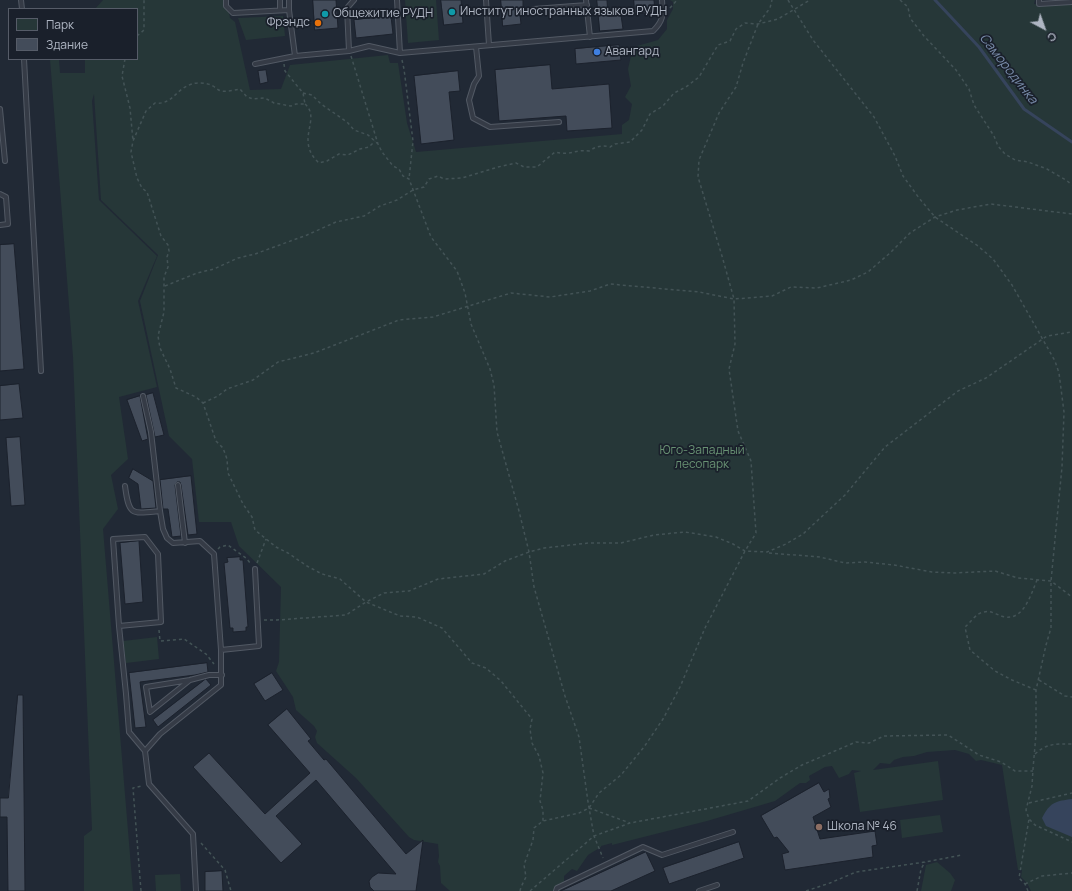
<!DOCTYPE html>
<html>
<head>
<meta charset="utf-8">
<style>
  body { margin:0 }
  #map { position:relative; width:1072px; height:891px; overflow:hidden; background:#212935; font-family:Manrope,sans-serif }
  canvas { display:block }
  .legend { position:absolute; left:8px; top:8px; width:130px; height:52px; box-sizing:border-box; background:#1a202b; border:1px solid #565c68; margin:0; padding:5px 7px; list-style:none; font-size:12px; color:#afb6c3 }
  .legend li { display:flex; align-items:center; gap:8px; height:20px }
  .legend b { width:20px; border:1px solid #565c68 }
  .north { position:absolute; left:1024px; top:8px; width:40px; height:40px; -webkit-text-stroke:3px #1a202b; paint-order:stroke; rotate:139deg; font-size:11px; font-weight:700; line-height:16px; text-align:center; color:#afb6c3 }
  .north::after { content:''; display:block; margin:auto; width:14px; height:18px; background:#afb6c3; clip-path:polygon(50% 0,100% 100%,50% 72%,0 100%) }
</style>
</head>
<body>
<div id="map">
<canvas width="1072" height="891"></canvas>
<ul class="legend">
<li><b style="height:11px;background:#263738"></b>Парк</li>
<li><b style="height:11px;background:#434c5a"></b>Здание</li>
</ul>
<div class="north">С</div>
</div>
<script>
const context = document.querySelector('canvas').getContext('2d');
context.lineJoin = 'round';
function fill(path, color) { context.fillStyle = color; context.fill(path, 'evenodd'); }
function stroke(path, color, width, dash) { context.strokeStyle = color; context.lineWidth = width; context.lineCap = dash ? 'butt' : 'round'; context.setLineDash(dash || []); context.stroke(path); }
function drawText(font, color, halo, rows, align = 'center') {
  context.font = font + ' Manrope,sans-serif'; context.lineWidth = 3.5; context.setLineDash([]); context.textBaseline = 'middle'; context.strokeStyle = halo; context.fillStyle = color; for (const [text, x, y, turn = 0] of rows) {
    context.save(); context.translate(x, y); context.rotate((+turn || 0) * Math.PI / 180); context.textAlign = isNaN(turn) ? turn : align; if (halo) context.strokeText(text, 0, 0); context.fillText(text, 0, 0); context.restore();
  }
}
fill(new Path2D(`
  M103 0H227L230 18 235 22 250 90 281 89 290 65 388 55 390 63H398L407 123 416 152 622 134V125L629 120 632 104 625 97 631 86 628 69 631 56 637 46 658 40 667 29V20L673 9V2L670 0H1035L1034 4 1072 5V891H1031L1027 883 1021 877 1022 870H1018L1002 765 981 760 976 761 969 754 955 750 927 752 914 756 903 757 894 760 890 764 880 763 873 770 938 761 943 800 860 812 854 773 861 771 852 770 849 774 839 778 832 766 825 767 809 776 810 780 806 783H800L775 801 707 821 612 845V843L601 846V847L588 855 577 871 572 869 564 876V881L560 891H450L441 883 440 866 438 862 439 856 438 844 414 840 409 837 356 778 317 743 315 737 317 731 314 726 296 710 293 697 276 671 279 662 281 587 239 546 231 522H199L192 459 169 436 140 301 158 255 101 200 94 94 92 101 99 200 157 256 138 301 157 387 119 397 128 459 111 475 118 509 103 529 133 891H84V836L92 830 73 357 50 59H59L60 73H85V59H137V9H95Z
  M405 0H436L439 40 408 43Z
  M283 16 285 36 246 40 238 18Z
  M157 637 159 659 126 663 123 641Z
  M940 815 943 832 902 838 900 820Z
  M937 862 950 873 955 880 951 891H921L926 865Z
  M180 874 181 891H156L155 875Z`), '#263738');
fill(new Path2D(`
  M1072 799V837L1046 826 1042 818C1050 802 1056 801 1072 799Z`), '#36445c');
stroke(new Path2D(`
  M935 0 979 47 1024 109 1072 142`), '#36445c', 3);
const building = new Path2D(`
  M313 0H336L338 28 315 30Z
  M441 0H461L463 23 444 25Z
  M501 0H523V15H520L521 24 503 26Z
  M597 0H607L608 16 621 15 623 29 600 31Z
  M634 0H654L655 12 635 14Z
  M391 16 393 34 356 38 354 20Z
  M619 45 621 60 576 64 575 49Z
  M550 65 552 89 609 84 612 128 567 131 566 116 499 121 495 70Z
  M266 70 268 82 260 84 258 71Z
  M458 71 460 91 449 92 454 140 421 144 414 76Z
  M14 244 24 369 0 371V245Z
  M19 384 23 418 0 420V386Z
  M153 393 164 435 155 437 146 395Z
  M140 396 148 439 142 441 127 400Z
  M20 437 25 505 11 506 6 438Z
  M133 469 153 481 156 508 141 509 138 484 129 478Z
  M191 476 197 534 188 535 181 485 180 482H177L175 485 181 536 172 537 168 509H163L160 480Z
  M139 541 143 602 125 604 120 543Z
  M240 557V560H243L248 627H246V631L233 632V628H230L224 563 228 562 227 558Z
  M207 663 208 672 195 675 140 682 146 727 135 728 129 673Z
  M272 673 283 690 265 701 254 684Z
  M206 679 211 685 158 727 153 720Z
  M18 695H23L25 891H8L7 817H0V798H8Z
  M287 709 311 739 308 741 324 760 326 759 406 854 423 840 416 891H374L370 887 369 881 372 877 378 873 396 874 316 780 276 816 302 844 281 863 193 767 209 753 265 814 310 773 268 725Z
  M819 783 824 792 829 789 830 798 828 799 831 807 813 817 820 839 875 831 877 845 872 846 873 857 785 870 782 854 789 852 777 837 774 838 761 816Z
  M739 842 744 858 669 884 663 868Z
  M646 852 655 871 611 891H561Z
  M222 871 223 891H205V872Z`);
fill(building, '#434c5a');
stroke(building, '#1c222d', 1);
const service = new Path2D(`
  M21 0 22 9
  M226 0V6L233 13 289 10 295 56 349 51 369 46 400 53 653 31C664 20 663 15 662 0
  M280 0V10
  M289 0V10
  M397 0 400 53
  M486 0 489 45
  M586 0 590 37
  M1039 0V4L1072 2
  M534 9 587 5
  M476 47 479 76 474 84 469 100 473 118 490 127 559 122
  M349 51 347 8 354 0
  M24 59 41 371
  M255 64 295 56
  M0 109 5 161
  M0 194 6 197 8 224 0 225
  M143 396 151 432 160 511 163 529 167 538 173 543 200 541 214 554 221 650
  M178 485 185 543
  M125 486C129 516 131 514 160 511
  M119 626 161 622 158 554 145 537 113 539 119 626 126 694 129 732 145 751 149 784 193 834 196 891
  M190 680 150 712 146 687 190 680 209 675H222
  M145 751 160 734 221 685V650L259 646 255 569
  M556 891 557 888 643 847 662 855 733 832
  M699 891 717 885`);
stroke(service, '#525964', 6);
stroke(new Path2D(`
  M788 0 813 40 874 117 895 156 903 176 919 198 935 217 978 246 993 259 1012 285 1055 361 1059 373 1064 412 1062 467 1051 581V628L1046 645 1036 690V734L1033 769 1032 786 1026 810 1029 819 1035 825 1072 842
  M900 0 908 7 910 18 924 36 956 70 969 89 974 105 994 136 998 146 1005 154 1015 160 1028 162 1047 169 1066 180 1072 185
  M670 8 677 0
  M137 36 144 30V0
  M351 56 378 144 382 152 393 166 399 169 403 176 409 179 431 237 457 271 465 293 471 324 490 369 494 385 497 432 519 511 529 552 534 587 565 696 579 737 588 802 594 836 603 858
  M125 59 122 76 130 108 133 141
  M402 60 404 69 413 141 409 179
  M284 64 285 71 303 93 305 104H296L291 106 274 103 265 98 253 99 247 97 240 89C234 90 227 92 221 91 218 90 216 88 213 86 208 83 198 82 192 84 175 89 173 105 155 103L146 111 133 141 131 152 137 178 142 188 147 192 161 236 168 245 169 251 167 257 168 267 164 277V312L158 336 160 348 170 369 176 388 196 397 203 403 216 441 223 448 227 459 228 473 243 504 252 517 255 530 276 547 288 553 307 566 322 574 340 579 366 602 400 616 417 617 442 628 472 663 486 668 501 681 532 719 530 729 532 743 539 756 543 773 540 801 543 810V821
  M303 93 312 95 321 104 347 122 354 130 368 135 378 144
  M305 104C322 119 294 140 319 163L327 161 339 154 348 155 360 149 369 147 375 141
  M165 286 197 273 214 269 238 258 255 254 307 235 336 222 364 216 380 206 397 200 413 190 424 187 429 179 438 176 444 179 462 178 498 167 516 163 524 167H537L555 152C571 156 575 149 589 151 597 146 602 145 610 147L615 144 630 142 642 130 650 114 663 106 674 93 686 87 699 77 718 45 730 41 736 29 745 23 758 24 778 19 810 0
  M203 403 218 396 227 389 253 380 278 362 314 353 399 320 433 317 511 293 550 297 590 291 610 284 699 292 734 299 772 296 791 287 817 288 851 280 868 272 890 253 910 233 935 217 957 210 991 204 1072 214
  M218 549 220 547 228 545 246 558 251 564
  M769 553 820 557 845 563 865 562 894 565 932 572 954 573 995 571 1018 578 1051 581 1072 597
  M257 563 266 539
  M264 620H277L346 615 366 602 384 593 409 591 438 579 484 574 505 561 529 552 544 548 589 543H621L654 535 685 532 716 537 733 544 745 551 767 552 786 544 803 534 845 495 885 447 958 391 986 378 1047 336 1072 332
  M159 630 160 641 184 639 206 654 214 664
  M1039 680 1065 696 1072 697
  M1036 690 1012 680 995 671 970 650 965 627C971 622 976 613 984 612 992 610 998 616 1005 617 1024 620 1031 594 1037 580
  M1035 754C1047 743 1056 744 1072 744
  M1029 803 1072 793
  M589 808 630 823
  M201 843 225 870 231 891
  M1025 884 1042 876 1072 873
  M141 891 133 788 142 786
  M520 891 521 887 526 877 524 865 533 840 534 828 543 821 579 813 589 808 599 793 621 775 644 747 663 719 680 687 705 628 745 551 756 533 751 461 738 431 729 369 735 344 734 299 722 256 698 177 699 160 719 113 736 87 743 63 758 24 770 8 772 0
  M530 891 594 836 630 823 748 801 780 778 802 765 856 742 869 743 884 736 948 735 979 755 1001 762 1015 771H1033
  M806 891 830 883 856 872 925 862 962 855
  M917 891 921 869 925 862
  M1028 891 1025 884 1019 878 1029 819`), '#435356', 1.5, [3, 3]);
stroke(service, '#353b46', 4);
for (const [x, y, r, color] of [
  [452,12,4,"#0f9aa8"],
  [325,14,4,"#0f9aa8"],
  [318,23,4,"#e8710a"],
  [597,52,4,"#3f7fe0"],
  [819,827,4,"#8d6e63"]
]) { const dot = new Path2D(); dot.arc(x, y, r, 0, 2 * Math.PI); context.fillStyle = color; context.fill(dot); stroke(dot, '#1a202b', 1.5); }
drawText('12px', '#afb6c3', '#1a202b', [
  ["Институт иностранных языков РУДН",460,12],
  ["Общежитие РУДН",333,14],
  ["Фрэндс",310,23,"right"],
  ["Авангард",605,52],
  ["Школа № 46",827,827]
], 'left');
drawText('12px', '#689173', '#1a202b', [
  ["Юго-Западный",702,451],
  ["лесопарк",702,465]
]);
drawText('italic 13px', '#798caa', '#1a202b', [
  ["Самородинка",1008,69,52]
]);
</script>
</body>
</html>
